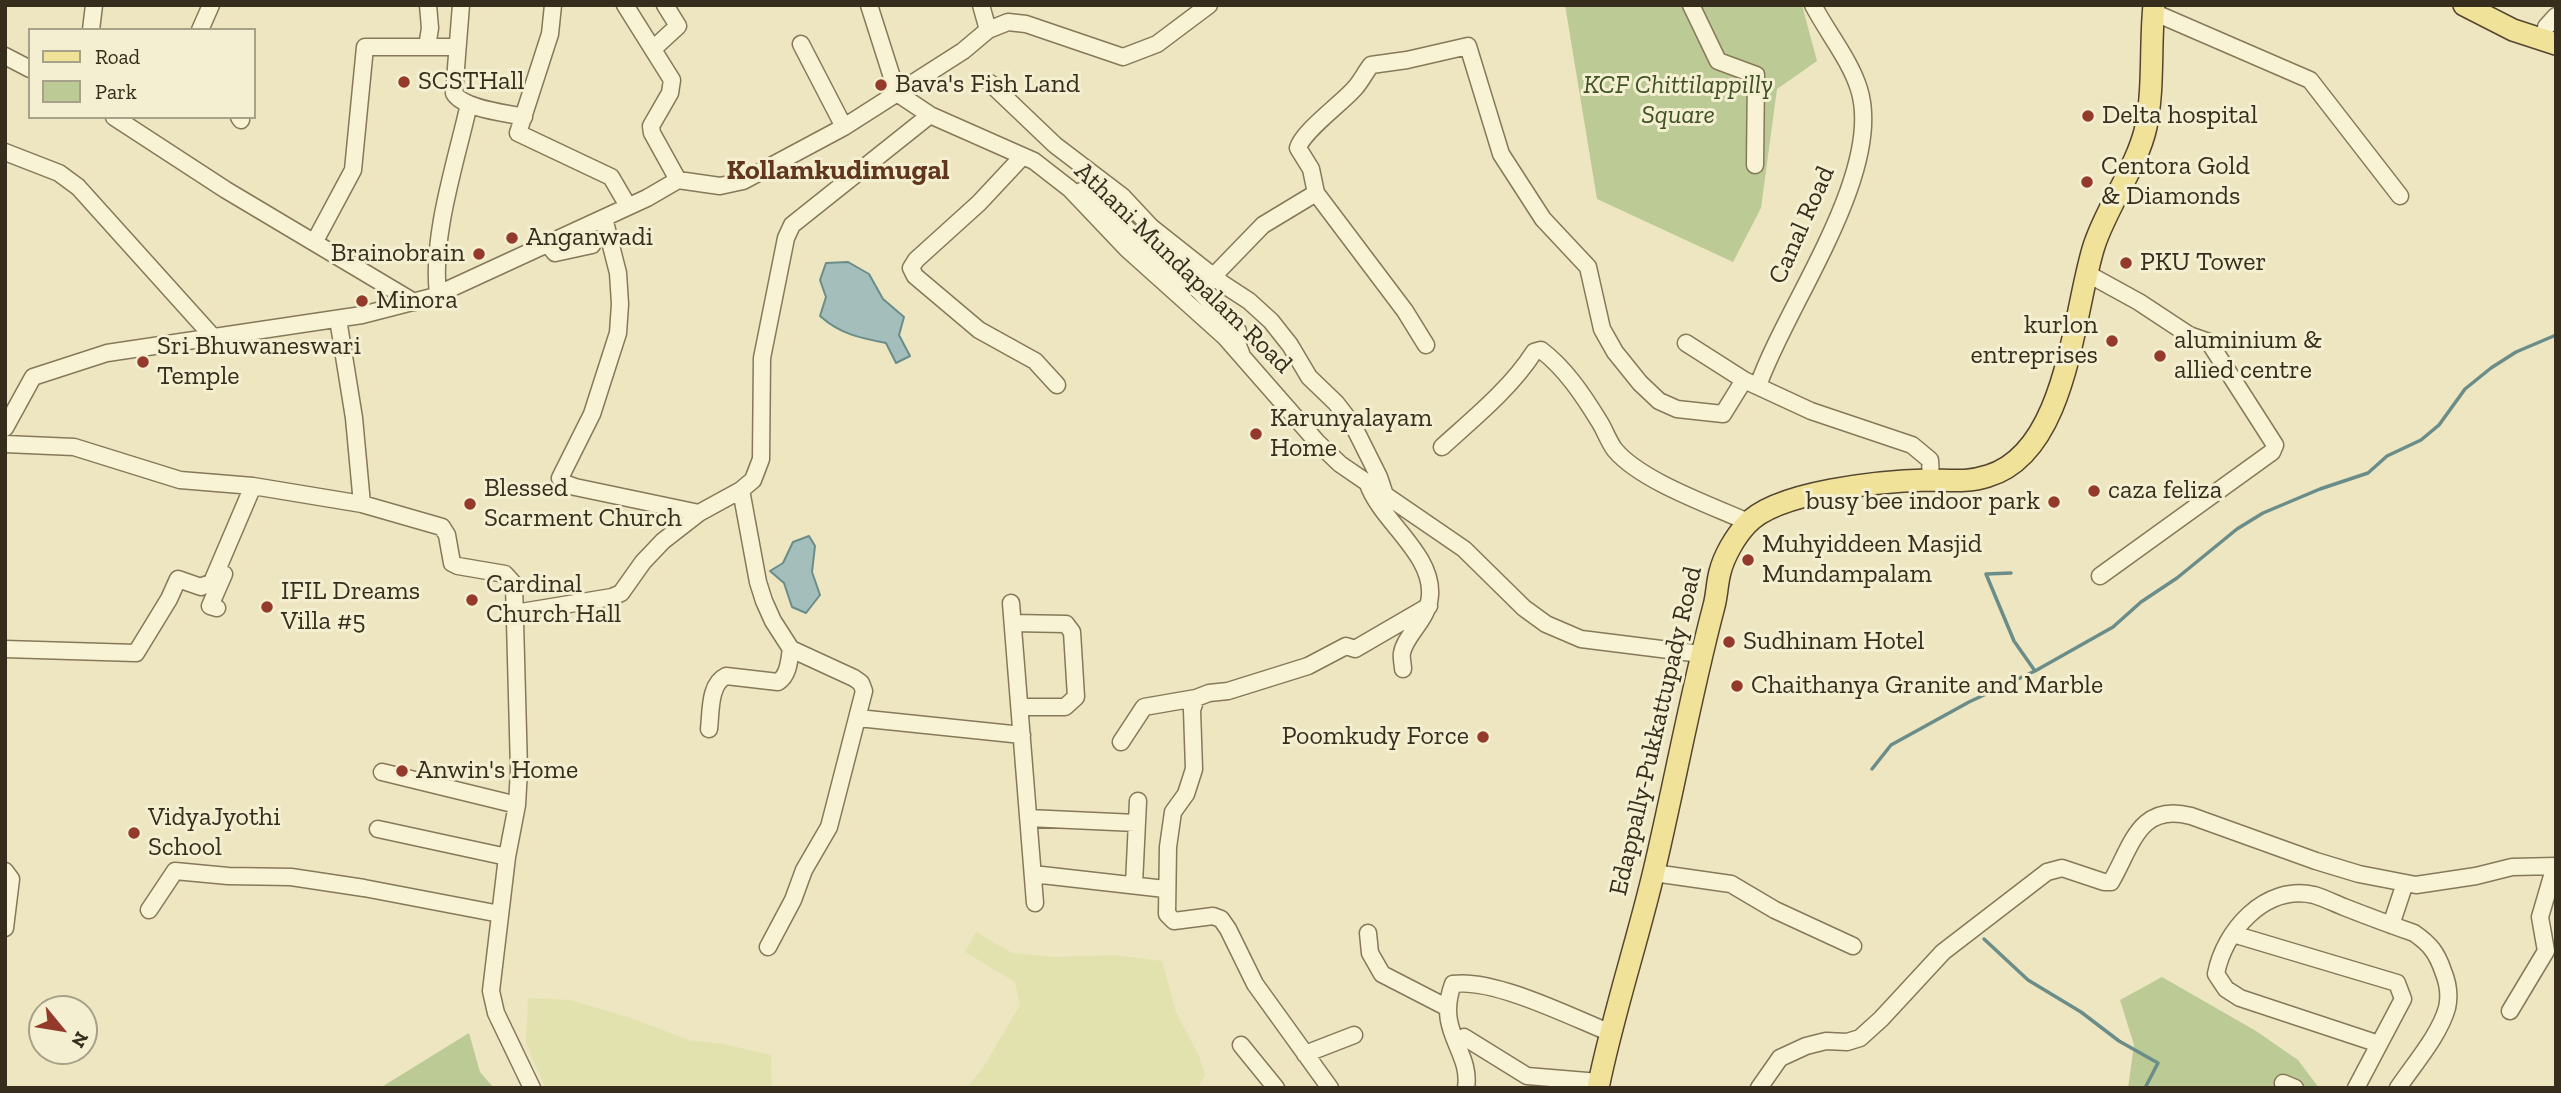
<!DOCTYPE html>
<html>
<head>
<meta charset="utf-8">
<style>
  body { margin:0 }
  #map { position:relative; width:2561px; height:1093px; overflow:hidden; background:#ede6c1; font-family:"Zilla Slab",serif }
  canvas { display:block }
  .frame { position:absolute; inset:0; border:7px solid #362d1d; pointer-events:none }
  .legend { position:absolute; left:28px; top:28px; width:228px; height:91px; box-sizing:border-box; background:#f4efd1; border:2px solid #a8a189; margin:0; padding:9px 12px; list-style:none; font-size:21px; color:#362d1d }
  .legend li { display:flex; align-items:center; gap:14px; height:35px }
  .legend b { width:35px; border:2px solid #a8a189 }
  .north { position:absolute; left:28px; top:995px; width:70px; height:70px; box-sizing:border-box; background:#f4efd1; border:2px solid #a8a189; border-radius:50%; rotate:120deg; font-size:19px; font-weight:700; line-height:28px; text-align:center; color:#362d1d }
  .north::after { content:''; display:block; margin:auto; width:24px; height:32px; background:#933a2b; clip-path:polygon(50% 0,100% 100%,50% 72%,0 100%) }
</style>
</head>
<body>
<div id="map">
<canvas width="2561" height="1093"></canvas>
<div class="frame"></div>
<ul class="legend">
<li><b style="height:9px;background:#f0e299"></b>Road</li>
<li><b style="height:19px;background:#bcca96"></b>Park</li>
</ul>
<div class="north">N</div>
</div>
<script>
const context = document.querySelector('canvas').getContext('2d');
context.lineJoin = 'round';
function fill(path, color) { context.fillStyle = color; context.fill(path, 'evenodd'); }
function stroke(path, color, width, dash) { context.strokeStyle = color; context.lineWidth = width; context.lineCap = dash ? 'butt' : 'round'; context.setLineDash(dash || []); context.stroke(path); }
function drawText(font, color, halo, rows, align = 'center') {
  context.font = font + ' "Zilla Slab",serif'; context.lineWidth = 6; context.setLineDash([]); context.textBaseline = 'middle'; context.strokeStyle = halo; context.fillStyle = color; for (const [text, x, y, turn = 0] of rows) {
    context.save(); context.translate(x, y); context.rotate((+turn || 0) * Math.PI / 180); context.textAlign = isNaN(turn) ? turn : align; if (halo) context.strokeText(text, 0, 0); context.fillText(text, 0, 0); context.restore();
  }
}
fill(new Path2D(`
  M976 932 1012 953 1056 957 1113 955 1162 961 1176 1012 1199 1056 1205 1075 1198 1088H966L983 1068 1020 1005 1015 982 965 952Z
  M528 998 570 1000 634 1019 688 1040 723 1044 771 1055 772 1088H545L526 1043Z`), '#e2e2af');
fill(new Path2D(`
  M1565 5H1802L1817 61 1777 89 1761 208 1733 262 1597 199Z
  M2162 977 2256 1031 2298 1060 2319 1088H2128L2134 1045 2120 1000Z
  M469 1033 480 1072 494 1088H380Z`), '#bcca96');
const water = new Path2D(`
  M848 262 869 274 883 299 904 317 899 335 910 356 896 363 886 343C860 338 840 334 820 316L826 297 820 280 826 263Z
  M809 536 815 546 812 572 820 595 806 613 792 607 784 583 770 571 783 563 793 542Z`);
fill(water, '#a4bfbb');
stroke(water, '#6b8d89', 2);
stroke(new Path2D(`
  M2011 573 1986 574 2014 641 2035 671 2113 627 2141 602 2177 578 2237 529 2263 513 2320 489 2368 473 2387 456 2421 440 2439 425 2465 389 2491 368 2516 352 2556 335
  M1872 769 1891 745 1969 702 2035 671
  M1984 939 2028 980 2081 1012 2119 1041 2158 1063 2145 1088`), '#6b8d89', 3.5);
const minor = new Path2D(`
  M461 5 454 93C463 109 507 113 524 117
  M553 5 550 34 518 133 611 177 628 206
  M625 5 672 80 670 93 651 126 652 133 678 180
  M869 5 897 93 930 115 1034 161 1070 189 1127 249 1225 337 1317 442 1340 464 1464 549 1524 608 1546 624 1581 639 1701 654
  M981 5 988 30
  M1691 5 1718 61 1756 75 1755 165
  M2153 12 2310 80 2400 196
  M2546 27 2556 16
  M91 30 94 5
  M200 30 211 5
  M801 44 844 127
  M427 47 430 28 428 5
  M653 49 678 26 665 5
  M5 56 30 69
  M990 83 1055 145 1122 196 1151 227 1223 284 1249 301 1271 321 1290 345 1309 377 1336 403 1353 425 1379 477 1384 492
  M114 117 226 190 414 302
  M239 117 241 120
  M5 152 59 173 78 187 214 338
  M1022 157 979 203 916 260 911 268 915 276 979 330 1035 361 1057 385
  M1081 191 1101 204 1164 264 1199 291 1263 225 1316 193
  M604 218 618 273 620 304 618 333 592 414 560 478 564 483 575 487 699 513
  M315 241 353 170 365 47H457
  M546 242 555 253 592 245
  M2088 274 2139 302 2189 335 2209 342 2275 445 2272 452 2100 576
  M1199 291 1238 331 1237 343 1241 353
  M438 294C431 236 456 162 469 104
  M338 319 354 418 362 504
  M1686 343 1744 380
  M1426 345 1405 311 1316 193 1311 169 1298 148C1303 131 1341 104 1355 88 1361 81 1365 73 1371 65L1407 60 1468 46 1501 154 1543 219 1588 267 1602 329 1615 352 1640 383 1659 401 1677 409 1723 414 1744 380 1811 411 1912 445 1930 460 1931 480
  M1758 386C1785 307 1885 172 1859 89 1850 60 1827 32 1813 5
  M5 428 33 377 107 353 362 315 432 297 647 198 678 180 720 186 743 181 844 127 963 51 988 30 1008 22 1026 24 1123 57 1157 44 1209 5
  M5 444 74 447 180 480 253 486 362 504 442 527 447 535 452 563 458 566 505 574 514 584 519 770 517 805 507 857 491 991 496 1013 532 1088
  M1442 447C1474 418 1511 388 1534 352L1541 350C1565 368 1583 395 1599 421 1605 430 1608 441 1615 450 1641 481 1710 505 1748 522
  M1368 484C1381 521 1433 554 1430 595 1429 619 1405 635 1402 653 1401 658 1403 664 1403 669
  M741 490 758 582 764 601 773 621 791 649 854 678 861 683 864 691 829 827 804 870 793 900 768 947
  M1011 603 1035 903
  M217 608 210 606 224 574
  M515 613 612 597 621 593 643 562 663 541 699 513 741 490 753 480 761 459 762 358 786 238 792 225 930 115
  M1013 623 1066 624 1072 632 1076 697 1065 707H1020
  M5 649 136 653 169 599 178 579 201 587 212 582 253 486
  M858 718 1022 735
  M709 729C711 712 709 684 726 676L778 682C789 675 789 660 791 649
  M1121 742 1144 707 1196 698
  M382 772 517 805
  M1028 818 1136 823
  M378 829 507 857
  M5 871 11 879 5 928
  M1654 873 1731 884 1775 910 1853 946
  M1033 874 1165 889
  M1134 884 1138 801
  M149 910 175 871 228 876 291 877 364 888 500 914
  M2391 925 2405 883
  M1368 933 1370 953 1382 974 1448 1008
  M2233 934 2397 983 2403 999 2356 1088
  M2510 1011 2546 951 2540 917 2555 866
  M1464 1037 1527 1076 1599 1082
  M2379 1044 2240 998 2226 989 2216 974C2224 931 2265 884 2314 895 2324 898 2334 903 2344 907 2367 916 2391 925 2414 933 2430 944 2437 953 2443 971 2448 983 2450 995 2447 1008 2439 1036 2414 1064 2398 1088
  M1241 1045 1276 1088
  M1305 1054 1354 1035
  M2283 1083 2295 1088
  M1330 1088 1255 984 1228 929 1221 919 1213 916 1174 921 1167 914 1168 847 1173 812 1186 794 1194 769 1192 710 1196 698 1209 693 1228 691 1308 666 1346 646 1355 649 1429 606
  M1466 1088C1472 1051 1435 1032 1453 984 1494 978 1571 1017 1611 1033
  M1759 1088 1780 1058 1806 1046 1826 1041 1847 1042 1860 1038 1881 1019 1943 952 2047 872 2062 868 2104 882H2111C2132 846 2139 802 2191 816L2316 861 2359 874 2416 885 2476 876 2512 867 2556 866`);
const major = new Path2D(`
  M2464 5 2513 30 2556 44
  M1598 1088C1613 1014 1637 943 1654 871 1675 782 1691 693 1714 606 1717 595 1717 583 1720 572 1724 556 1735 537 1746 525 1775 491 1884 481 1928 480 1949 480 1967 483 1988 476 2068 452 2073 312 2094 246 2107 206 2137 167 2146 127 2154 88 2150 45 2154 5`);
stroke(minor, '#867859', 19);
stroke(major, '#53452e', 24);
stroke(minor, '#f8f3d4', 16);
stroke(major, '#f0e299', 21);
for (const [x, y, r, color] of [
  [404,82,7,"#933a2b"],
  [881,85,7,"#933a2b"],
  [2088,116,7,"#933a2b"],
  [2087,182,7,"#933a2b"],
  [512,238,7,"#933a2b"],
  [479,254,7,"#933a2b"],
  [2126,263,7,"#933a2b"],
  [362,301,7,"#933a2b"],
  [2112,341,7,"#933a2b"],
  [2160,356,7,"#933a2b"],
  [143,362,7,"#933a2b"],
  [1256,434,7,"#933a2b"],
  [2094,491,7,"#933a2b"],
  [2054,502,7,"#933a2b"],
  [470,504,7,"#933a2b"],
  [1748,560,7,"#933a2b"],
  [472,600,7,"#933a2b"],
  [267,607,7,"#933a2b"],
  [1729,642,7,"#933a2b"],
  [1737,686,7,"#933a2b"],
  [1483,737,7,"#933a2b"],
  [402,771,7,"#933a2b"],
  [134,833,7,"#933a2b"]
]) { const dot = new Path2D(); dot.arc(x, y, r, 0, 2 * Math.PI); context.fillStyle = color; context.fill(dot); stroke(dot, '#f4efd1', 2.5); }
drawText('26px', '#362d1d', '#f4efd1', [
  ["SCSTHall",418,82],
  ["Bava's Fish Land",895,85],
  ["Delta hospital",2102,116],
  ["Centora Gold",2101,167],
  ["& Diamonds",2101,197],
  ["Anganwadi",526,238],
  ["Brainobrain",465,254,"right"],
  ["PKU Tower",2140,263],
  ["Minora",376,301],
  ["kurlon",2098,326,"right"],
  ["entreprises",2098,356,"right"],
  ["aluminium &",2174,341],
  ["allied centre",2174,371],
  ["Sri Bhuwaneswari",157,347],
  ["Temple",157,377],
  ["Karunyalayam",1270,419],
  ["Home",1270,449],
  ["Blessed",484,489],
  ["Scarment Church",484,519],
  ["caza feliza",2108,491],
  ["busy bee indoor park",2040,502,"right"],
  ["Muhyiddeen Masjid",1762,545],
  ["Mundampalam",1762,575],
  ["Cardinal",486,585],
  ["Church Hall",486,615],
  ["IFIL Dreams",281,592],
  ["Villa #5",281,622],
  ["Sudhinam Hotel",1743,642],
  ["Chaithanya Granite and Marble",1751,686],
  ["Poomkudy Force",1469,737,"right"],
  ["Anwin's Home",416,771],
  ["VidyaJyothi",148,818],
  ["School",148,848]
], 'left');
drawText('italic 26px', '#3f5224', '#f4efd1', [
  ["KCF Chittilappilly",1678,86],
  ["Square",1678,116]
]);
drawText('26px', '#362d1d', '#f4efd1', [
  ["Canal Road",1802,225,-66],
  ["Athani Mundapalam Road",1183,268,44],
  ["Edappally-Pukkattupady Road",1656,731,-77]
]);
drawText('bold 28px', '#61361e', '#f4efd1', [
  ["Kollamkudimugal",838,171]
]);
</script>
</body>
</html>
